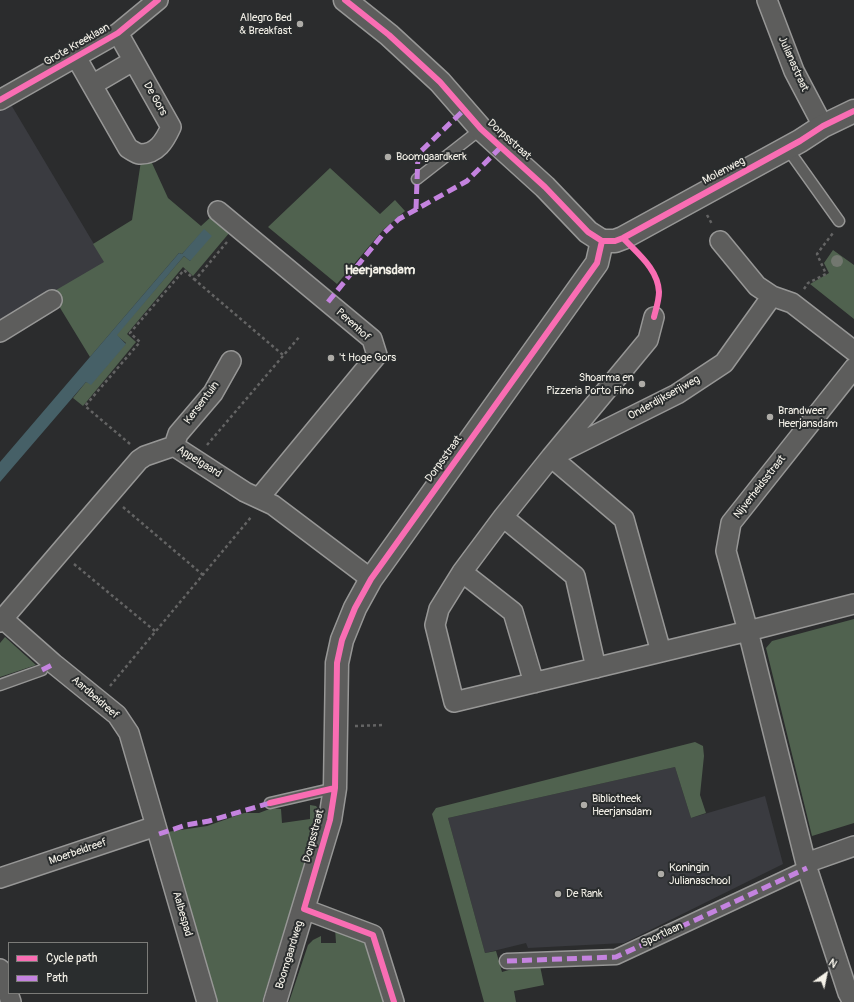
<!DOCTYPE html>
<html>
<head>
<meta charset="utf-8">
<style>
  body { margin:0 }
  #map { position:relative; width:854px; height:1002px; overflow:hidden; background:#2b2c2d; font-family:Pangolin,sans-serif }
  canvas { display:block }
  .legend { position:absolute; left:8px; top:942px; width:140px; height:52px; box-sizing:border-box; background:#2a2d2e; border:1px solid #7b7b78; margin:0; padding:5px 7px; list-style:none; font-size:12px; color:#f4f1e8 }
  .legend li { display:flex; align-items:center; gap:8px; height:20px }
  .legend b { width:20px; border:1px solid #7b7b78 }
  .north { position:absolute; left:806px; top:954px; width:40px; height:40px; -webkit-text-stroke:3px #2a2d2e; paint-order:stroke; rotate:33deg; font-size:11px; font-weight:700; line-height:16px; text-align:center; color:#f4f1e8 }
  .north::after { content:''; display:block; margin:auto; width:14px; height:18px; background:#f4f1e8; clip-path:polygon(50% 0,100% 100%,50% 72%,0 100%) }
</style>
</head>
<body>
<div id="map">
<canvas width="854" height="1002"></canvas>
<ul class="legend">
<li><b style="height:5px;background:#f96db3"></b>Cycle path</li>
<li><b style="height:5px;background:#c483df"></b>Path</li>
</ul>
<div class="north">N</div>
</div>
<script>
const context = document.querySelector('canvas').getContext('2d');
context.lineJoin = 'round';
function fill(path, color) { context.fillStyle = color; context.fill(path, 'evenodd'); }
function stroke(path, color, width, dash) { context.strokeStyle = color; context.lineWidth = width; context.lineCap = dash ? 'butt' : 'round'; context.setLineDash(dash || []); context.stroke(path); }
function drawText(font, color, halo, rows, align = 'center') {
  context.font = font + ' Pangolin,sans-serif'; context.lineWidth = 4; context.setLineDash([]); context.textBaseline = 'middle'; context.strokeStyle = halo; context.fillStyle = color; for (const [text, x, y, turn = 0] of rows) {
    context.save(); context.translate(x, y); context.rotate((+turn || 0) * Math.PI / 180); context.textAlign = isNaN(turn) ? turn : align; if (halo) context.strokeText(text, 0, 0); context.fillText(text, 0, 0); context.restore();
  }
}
fill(new Path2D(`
  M10 103 107 266 0 336V108Z
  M675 767 691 818 765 796 783 864 624 943 528 948 526 943 485 953 448 818Z`), '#3a3b40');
fill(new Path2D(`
  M141 161 152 163 168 198 201 226 213 215 230 232 193 276 183 267 127 334 136 342 83 406 73 398 86 382 91 384 126 343 116 335 184 256 190 261 204 230 182 254 179 253 90 357 51 293 104 262 93 244 132 220Z
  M330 168 380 214 395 200 405 211 383 230 337 284 268 227Z
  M833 250 854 265V319L810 284 829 273 824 263Z
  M854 619V823L812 836 766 648 772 641Z
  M5 637 36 665 0 677V643Z
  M695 742 703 746 704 756 700 795 706 813 691 818 675 767 448 818 485 953 496 951 502 972 539 961 544 985 514 991 516 1002H484L432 814 436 808Z
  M310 805 316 806 321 812 262 1002H214L167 832 207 826 244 813H259L272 808 281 809 282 823 310 819Z
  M335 928 365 941 388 1002H289L308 945 313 940 321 936V943H336Z`), '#50624f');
fill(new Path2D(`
  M204 229 212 236 190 261 184 256 117 335 126 344 91 385 86 382 0 482V462L179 253 182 254Z`), '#466067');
const service = new Path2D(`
  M787 148 839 221
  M417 179 481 129
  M0 685 42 670
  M270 803 335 788`);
const pedestrian = new Path2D(`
  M507 961 616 957 807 868`);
const minor = new Path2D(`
  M767 0 794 71 823 126
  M76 57 128 148C131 150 136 153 139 154 157 155 165 140 171 127L118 33
  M92 85 133 61
  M0 100 118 33 158 0
  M218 211 372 339 377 355 259 498
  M720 241 757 286 772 296 792 303 854 351
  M772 296 724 363 677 394 551 457 503 517 462 572 439 609 435 625 454 702 748 631 726 551 731 523 854 368
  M654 317 648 340 551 457 624 519 661 652
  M0 332 52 300
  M174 446 178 434 213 393 231 361
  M503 517 575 576 596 668
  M462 572 513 612 534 683
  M3 619 54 664 117 715 129 733 207 1002
  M0 622 139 460 145 456 174 446 245 492 273 505 371 579
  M806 863 854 846
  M0 878 156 826
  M304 909 373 935 394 1002
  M0 969 11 1002
  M853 1002 848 993 807 868 748 631 854 604`);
const tertiary = new Path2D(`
  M345 0 389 35 440 82 481 129 545 187 588 232 602 241`);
const secondary = new Path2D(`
  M275 1002 330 820 335 788 337 663 342 640 355 608 371 579 597 263 602 241H615L623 238 800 141 823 126 854 111`);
stroke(service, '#979796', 13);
stroke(pedestrian, '#979796', 17);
stroke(minor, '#979796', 22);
stroke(tertiary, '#979796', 25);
stroke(secondary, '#979796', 25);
stroke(new Path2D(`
  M707 215 712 224
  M227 242 195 280 283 355
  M804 289 808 283 826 274 817 254 833 233
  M130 444 85 406 140 342 130 333 184 270 195 280
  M207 445 300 336
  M123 507 203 575
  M74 564 155 631
  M110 686 252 516
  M355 726 384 725`), '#646464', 2.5, [3, 3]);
stroke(service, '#5d5d5c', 10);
stroke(pedestrian, '#5d5d5c', 14);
stroke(minor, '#5d5d5c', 19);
stroke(tertiary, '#5d5d5c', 22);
stroke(secondary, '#5d5d5c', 22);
stroke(new Path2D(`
  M416 209 418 154 464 110
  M328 302 384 233 399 219 467 181 501 147
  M42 670 54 664
  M159 834 186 825 209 821 270 803
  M507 961 616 957 807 868`), '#c483df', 5, [10, 5]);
stroke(new Path2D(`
  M345 0 389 35 440 82 481 129 545 187 588 232 602 241H615L623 238 800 141 823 126 854 111
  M0 100 118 33 158 0
  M623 238C638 254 658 269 659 292 659 300 656 309 654 317
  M270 803 335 788
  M394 1002 373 935 304 909 330 820 335 788 337 663 342 640 355 608 371 579 597 263 602 241`), '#f96db3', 6);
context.fillStyle = '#72776f';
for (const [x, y] of [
  [837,261]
]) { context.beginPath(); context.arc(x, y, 6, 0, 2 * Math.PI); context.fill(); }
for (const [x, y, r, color] of [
  [300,24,4,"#aeaca7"],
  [388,157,4,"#aeaca7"],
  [331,358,4,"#aeaca7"],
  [642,384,4,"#aeaca7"],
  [770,417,4,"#aeaca7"],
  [584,805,4,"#aeaca7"],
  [661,874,4,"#aeaca7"],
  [558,894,4,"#aeaca7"]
]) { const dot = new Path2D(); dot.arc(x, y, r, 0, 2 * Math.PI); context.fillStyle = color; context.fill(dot); stroke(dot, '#2a2d2e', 1.5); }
drawText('11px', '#f4f1e8', '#2a2d2e', [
  ["Allegro Bed",292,18,"right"],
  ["& Breakfast",292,31,"right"],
  ["Boomgaardkerk",396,157],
  ["'t Hoge Gors",339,358],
  ["Shoarma en",634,378,"right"],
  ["Pizzeria Porto Fino",634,391,"right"],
  ["Brandweer",778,411],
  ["Heerjansdam",778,424],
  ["Bibliotheek",592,799],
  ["Heerjansdam",592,812],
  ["Koningin",669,868],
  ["Julianaschool",669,881],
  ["De Rank",566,894]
], 'left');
drawText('11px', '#f4f1e8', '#2a2d2e', [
  ["Grote Kreeklaan",77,45,-30],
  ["Julianastraat",793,64,66],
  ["De Gors",155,99,60],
  ["Dorpsstraat",509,140,42],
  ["Molenweg",724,171,-28],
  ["Perenhof",353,325,42],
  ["Onderdijkserijweg",664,398,-29],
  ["Kersentuin",202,403,-53],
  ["Dorpsstraat",444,459,-54],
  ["Appelgaard",199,462,32],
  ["Nijverheidsstraat",760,487,-52],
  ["Aardbeidreef",95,698,41],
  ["Dorpsstraat",314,836,-75],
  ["Moerbeidreef",78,852,-19],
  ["Aalbespad",182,914,74],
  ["Sportlaan",662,935,-25],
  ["Boomgaardweg",290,955,-73]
]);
drawText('bold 13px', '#f4f1e8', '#2a2d2e', [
  ["Heerjansdam",380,271]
]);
</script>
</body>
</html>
